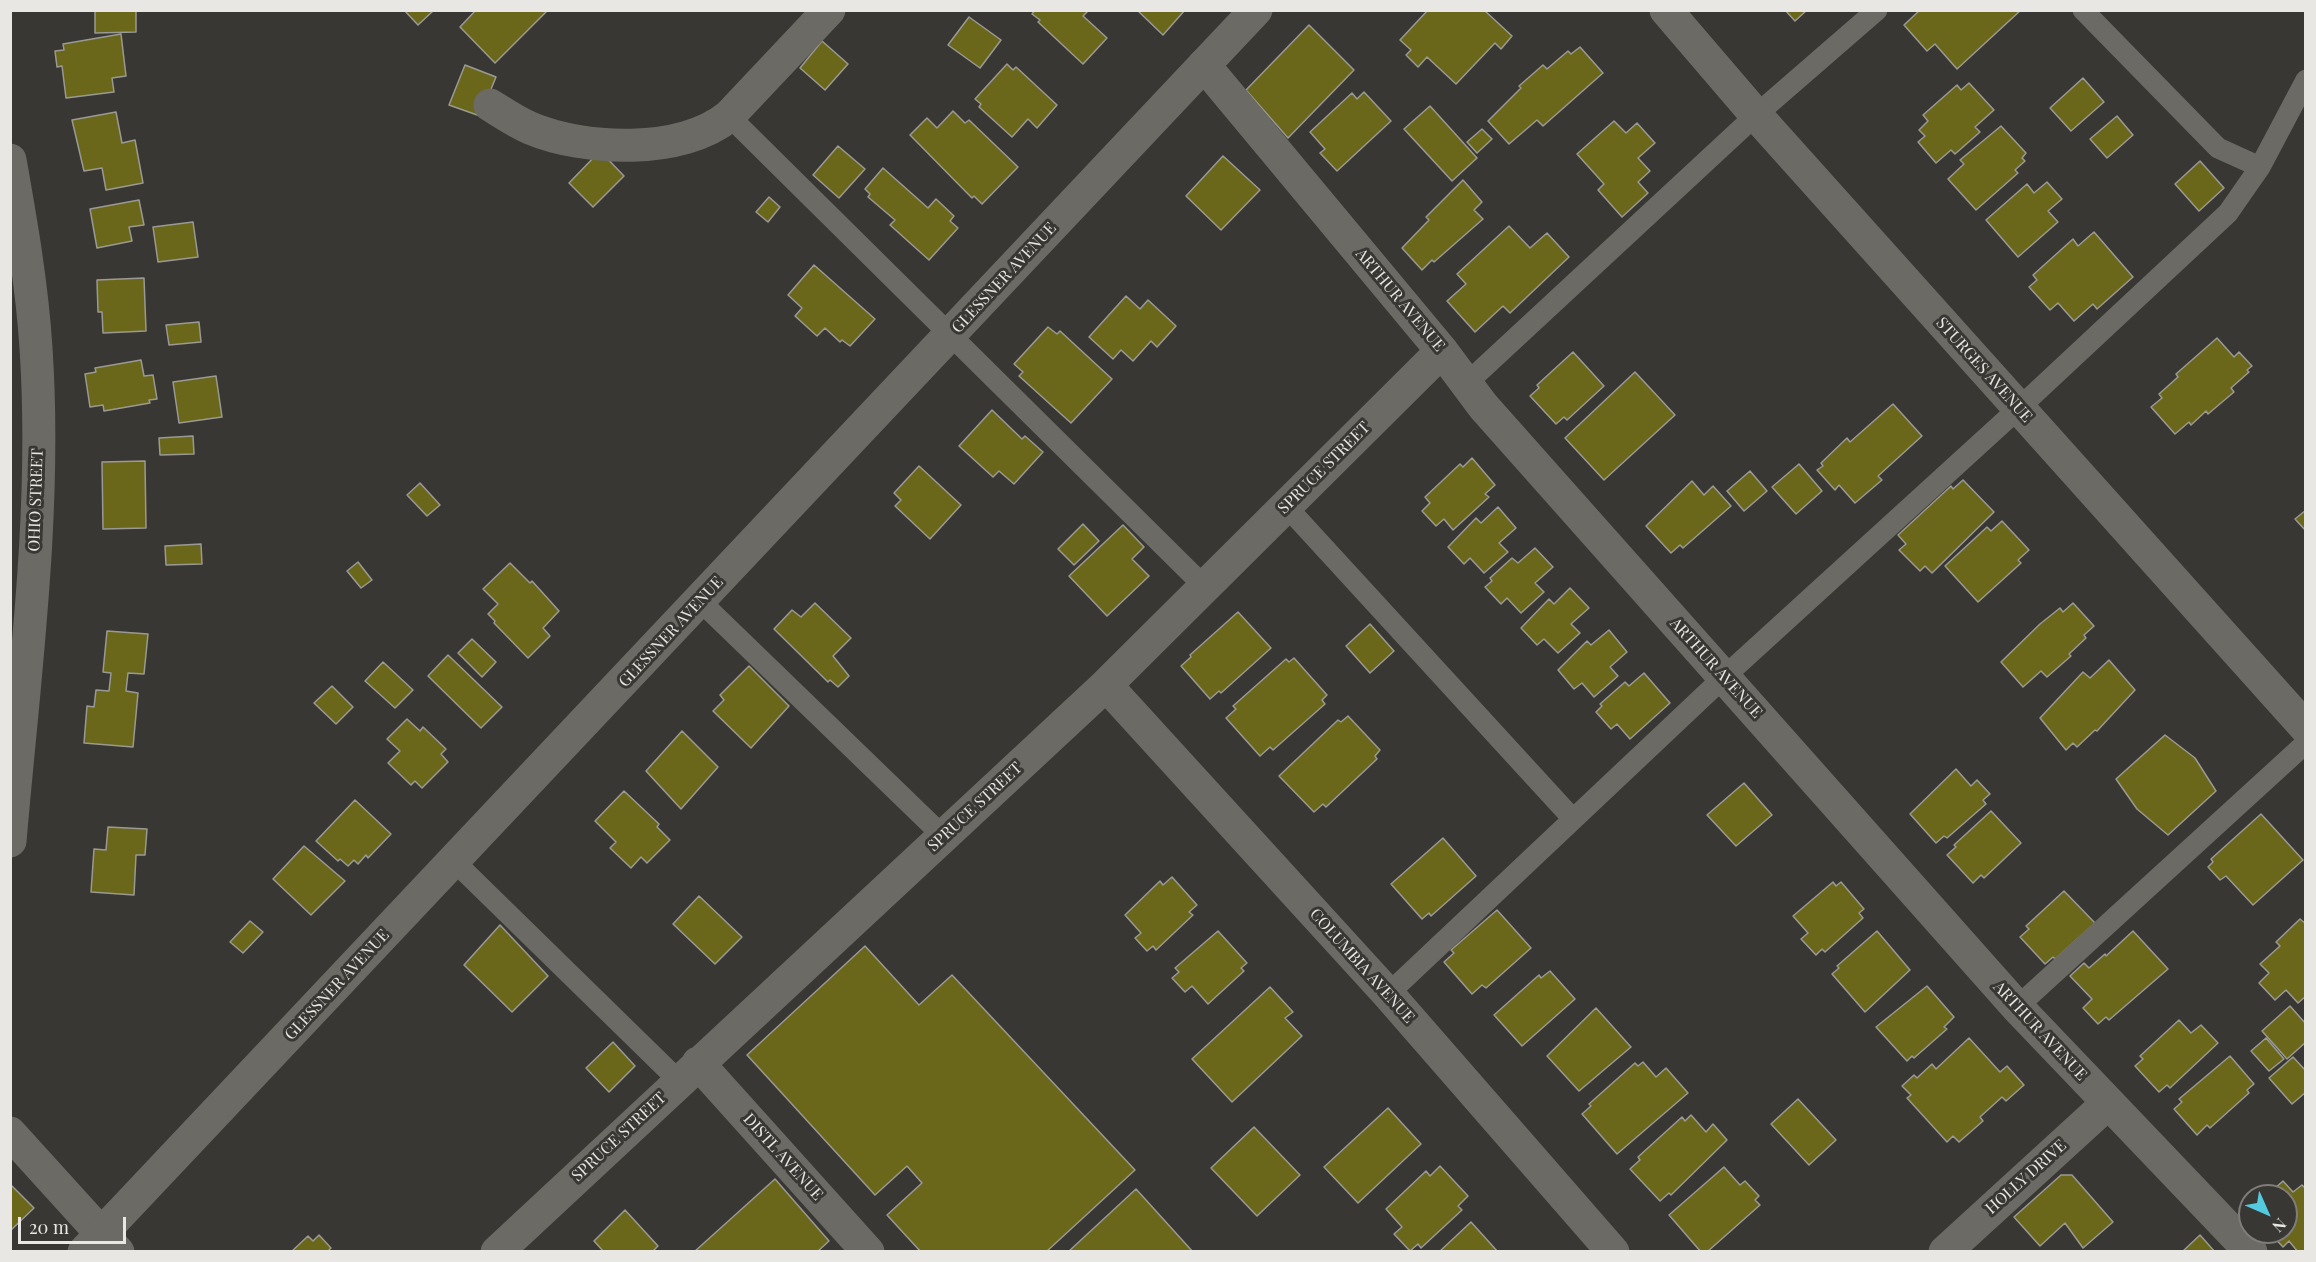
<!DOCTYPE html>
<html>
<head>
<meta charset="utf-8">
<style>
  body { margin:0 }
  #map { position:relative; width:2316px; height:1262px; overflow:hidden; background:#393733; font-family:"Playfair Display",serif }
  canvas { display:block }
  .frame { position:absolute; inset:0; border:12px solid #e8e7e4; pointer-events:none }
  .north { position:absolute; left:2238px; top:1184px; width:60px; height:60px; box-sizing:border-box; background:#393733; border:2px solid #7f7d7a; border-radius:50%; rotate:135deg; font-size:16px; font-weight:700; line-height:24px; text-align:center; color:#e8e7e4 }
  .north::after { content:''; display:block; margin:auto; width:21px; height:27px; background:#54cade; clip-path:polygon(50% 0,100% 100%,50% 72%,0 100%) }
  .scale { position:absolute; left:18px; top:1217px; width:108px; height:27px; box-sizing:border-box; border:3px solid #e8e7e4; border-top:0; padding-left:8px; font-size:18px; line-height:21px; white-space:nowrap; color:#e8e7e4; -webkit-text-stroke:4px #393733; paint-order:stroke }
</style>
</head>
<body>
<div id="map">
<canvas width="2316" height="1262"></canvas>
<div class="frame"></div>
<div class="north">N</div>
<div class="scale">20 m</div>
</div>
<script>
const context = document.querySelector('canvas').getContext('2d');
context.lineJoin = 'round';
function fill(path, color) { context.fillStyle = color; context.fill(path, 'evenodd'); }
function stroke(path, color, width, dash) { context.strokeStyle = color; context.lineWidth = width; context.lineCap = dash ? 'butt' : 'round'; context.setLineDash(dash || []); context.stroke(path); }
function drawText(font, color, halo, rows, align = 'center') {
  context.font = font + ' "Playfair Display",serif'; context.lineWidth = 6; context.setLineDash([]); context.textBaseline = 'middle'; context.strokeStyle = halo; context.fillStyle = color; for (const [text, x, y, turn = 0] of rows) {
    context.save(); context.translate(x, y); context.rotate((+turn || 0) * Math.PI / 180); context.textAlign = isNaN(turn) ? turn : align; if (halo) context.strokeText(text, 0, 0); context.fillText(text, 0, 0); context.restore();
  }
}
const building = new Path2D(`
  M404 10H434L418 25Z
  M476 10H548L495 63 460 27Z
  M1035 10H1089L1083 16 1107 38 1083 64 1038 22 1040 20 1032 14Z
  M1137 10H1185L1163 35Z
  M1428 10H1484L1512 36 1501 49 1495 43 1456 84 1427 57 1418 67 1406 55 1411 50 1400 40Z
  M1785 10H1807L1795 21Z
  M1920 10H2021L1957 69 1935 44 1927 51 1904 25Z
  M95 11H136V32L95 33Z
  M969 17 1001 40 980 68 948 45Z
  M1309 25 1354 70 1288 138 1246 90Z
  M121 34 126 76 112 78 114 92 66 98 62 66 57 67 55 51 64 50 63 44Z
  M822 41 848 64 825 90 800 68Z
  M1580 47 1603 73 1543 126 1537 120 1509 144 1488 121 1521 88 1519 86 1543 65 1547 69 1568 51 1571 54Z
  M1007 64 1013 70 1016 67 1057 105 1037 128 1028 119 1012 137 979 107 981 104 975 99Z
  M465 65 496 77 480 116 449 105Z
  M2083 78 2104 102 2071 131 2050 108Z
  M1969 83 1994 110 1975 127 1980 132 1955 154 1951 150 1936 163 1918 142 1925 136 1919 130 1928 121 1923 115 1957 85 1961 90Z
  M1364 92 1391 121 1337 171 1320 153 1325 149 1310 132 1352 93 1357 99Z
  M1430 106 1477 158 1452 181 1404 129Z
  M953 111 965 123 969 120 1018 167 982 204 974 196 972 198 910 135 927 118 937 128Z
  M116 112 122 143 135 140 143 183 106 190 102 168 84 171 72 120Z
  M2117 116 2133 135 2107 158 2090 139Z
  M1614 121 1626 133 1637 123 1655 143 1638 158 1650 171 1638 182 1648 193 1622 217 1598 190 1604 184 1577 154Z
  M2001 126 2026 153 2022 158 2025 161 2015 170 2018 173 1976 210 1948 179 1964 164 1960 160Z
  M1482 129 1492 139 1477 153 1467 142Z
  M838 146 865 169 839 198 813 175Z
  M600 151 624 176 593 207 569 183Z
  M1223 156 1260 190 1221 230 1186 196Z
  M2200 161 2224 188 2199 211 2175 184Z
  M883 168 928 208 936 199 954 216 950 221 958 228 929 260 890 225 895 220 868 197 870 194 865 189Z
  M1463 180 1482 202 1474 210 1483 219 1434 262 1432 260 1422 270 1402 248 1429 220 1426 217Z
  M2047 182 2062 199 2048 211 2058 222 2018 257 1986 220 2027 184 2034 193Z
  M769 197 780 207 768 222 756 212Z
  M139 200 144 225 129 227 132 241 97 248 90 209Z
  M193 222 198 257 158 262 153 227Z
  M1509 226 1530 248 1547 233 1569 257 1510 313 1503 306 1475 332 1447 301 1466 284 1457 274Z
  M2094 232 2133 277 2097 309 2093 304 2074 321 2058 303 2050 310 2029 287 2037 280 2033 275 2073 239 2078 246Z
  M814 265 875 319 850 346 842 340 840 342 825 328 817 336 795 316 802 308 788 295Z
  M144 278 146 331 103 333 102 312H98L97 280Z
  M1126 296 1140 309 1148 300 1176 326 1157 347 1151 341 1133 361 1121 350 1113 359 1089 337Z
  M199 322 201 342 169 345 166 325Z
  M1048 327 1057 334 1060 331 1112 379 1071 423 1019 376 1023 372 1014 364Z
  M2217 338 2234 357 2239 352 2252 366 2247 370 2249 372 2231 388 2234 392 2208 414 2206 411 2191 425 2189 422 2175 434 2151 407 2162 398 2159 394 2178 377 2176 374Z
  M1573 352 1604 386 1567 420 1564 417 1556 424 1530 396 1539 388 1537 385Z
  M141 360 144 376 153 375 157 399 149 400 150 403 104 411 103 405 90 407 85 374 96 372 95 368Z
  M1635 372 1675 415 1604 480 1565 438Z
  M216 376 222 417 179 423 173 382Z
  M1893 404 1922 436 1878 476 1882 480 1855 503 1839 485 1835 490 1817 470 1823 466 1821 463 1847 438 1850 442Z
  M992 410 1022 439 1025 436 1043 452 1014 484 999 471 993 477 959 446Z
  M193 436 194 454 160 455 159 438Z
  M1472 458 1495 485 1485 494 1489 497 1453 530 1444 519 1436 526 1422 511 1430 503 1425 497 1460 464 1463 467Z
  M145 461 146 528 103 529 102 462Z
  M1799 464 1822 491 1796 514 1772 487Z
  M919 466 961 505 930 539 895 506 901 500 894 493Z
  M1750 471 1767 491 1744 511 1727 491Z
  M1963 480 1994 512 1932 573 1925 566 1920 571 1899 550 1906 544 1898 535 1951 486 1953 489Z
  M1692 481 1704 495 1713 486 1731 506 1683 548 1680 545 1671 553 1646 526Z
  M420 483 440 505 427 516 407 495Z
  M1498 507 1516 528 1499 543 1508 552 1484 573 1470 558 1464 564 1448 547 1476 518 1481 523Z
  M2306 510V531L2295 519Z
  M2002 521 2029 550 2018 560 2021 563 1978 602 1945 566 1987 527 1991 531Z
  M1083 524 1099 541 1074 565 1058 549Z
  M1123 525 1144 547 1132 559 1149 576 1107 616 1069 576Z
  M201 544 202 564 166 565 165 546Z
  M1535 548 1553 567 1535 583 1544 592 1521 613 1507 598 1501 604 1485 587 1492 581 1490 578 1512 558 1518 563Z
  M358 562 372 580 361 588 347 571Z
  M510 563 530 583 532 581 559 611 543 628 550 636 528 658 494 623 495 621 488 614 498 604 483 589Z
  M1570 588 1589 608 1571 624 1580 633 1558 653 1544 639 1537 645 1521 628 1549 599 1554 604Z
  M815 603 851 638 833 656 849 676 838 687 830 680 828 682 774 629 792 610 801 617Z
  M2073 603 2094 626 2084 635 2086 638 2069 654 2071 656 2047 677 2041 671 2023 687 2001 662 2040 624 2060 608 2063 612Z
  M1238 612 1271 648 1221 693 1219 691 1210 699 1181 666 1191 657 1190 655Z
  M1370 624 1394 651 1370 673 1346 646Z
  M1609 630 1627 652 1610 667 1618 676 1594 697 1582 683 1574 689 1558 670 1587 641 1591 645Z
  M107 631 148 634 144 674 128 673 126 691 138 693 133 747 84 743 87 706 94 707 96 690 109 691 111 673 103 672Z
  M472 639 496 662 482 677 458 653Z
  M448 655 502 707 481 728 428 676Z
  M1294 658 1327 695 1322 700 1325 704 1273 750 1270 747 1260 756 1226 718 1236 709 1233 706 1286 659 1289 662Z
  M2109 660 2135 690 2097 731 2095 730 2077 747 2073 743 2066 750 2040 718 2083 672 2090 678Z
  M383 662 413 690 395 708 365 681Z
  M749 666 789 706 751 748 713 711 724 700 720 695Z
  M1644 673 1670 703 1630 739 1617 724 1611 729 1596 712 1602 706 1600 704 1625 682 1629 686Z
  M332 686 353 707 336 724 314 703Z
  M1348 716 1380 750 1375 756 1377 759 1326 807 1323 804 1314 812 1279 776 1338 720 1341 722Z
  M407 719 420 731 423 727 446 749 441 754 448 762 422 788 415 781 411 785 388 763 400 751 387 739Z
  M682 731 718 767 681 809 646 771Z
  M2165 735 2195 758 2216 791 2168 835 2137 809 2116 779Z
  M1956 769 1971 786 1977 780 1990 794 1983 800 1986 804 1947 838 1944 836 1936 843 1910 814Z
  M1744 783 1772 815 1736 846 1707 815Z
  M624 791 659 824 657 827 670 840 647 863 641 857 631 868 610 848 616 842 595 821Z
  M355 800 391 834 368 858 366 855 358 864 354 860 348 866 340 859 338 861 316 841Z
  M1991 811 2021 843 1984 878 1981 875 1973 883 1947 855 1956 847 1954 845Z
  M2261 814 2303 860 2253 905 2226 876 2220 880 2208 867 2213 862 2211 859Z
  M108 827 147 829 145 855H136L134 895 91 892 94 849 106 850Z
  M1443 838 1476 876 1431 916 1429 913 1422 919 1391 884Z
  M304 846 345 881 311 915 273 879Z
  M1172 877 1197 905 1189 912 1193 915 1156 950 1153 946 1147 951 1135 938 1141 933 1125 915 1160 881 1163 885Z
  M1833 882 1836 886 1841 882 1864 909 1859 913 1863 918 1825 952 1822 949 1816 955 1801 939 1808 933 1793 916Z
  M2064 891 2095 923 2055 959 2053 957 2045 964 2020 937 2029 929 2026 926Z
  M699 896 742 937 715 964 673 924Z
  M1497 910 1531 948 1486 988 1482 985 1472 994 1444 962 1454 953 1451 950Z
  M2300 919 2306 924V996L2298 1003 2286 990 2275 1000 2259 983 2269 973 2260 964 2280 946 2276 942Z
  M250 921 263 932 243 953 230 942Z
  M500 925 548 976 512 1012 464 965Z
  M1218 931 1247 963 1241 968 1244 971 1208 1004 1192 986 1185 992 1172 978 1179 972 1175 968Z
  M1877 931 1910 970 1865 1012 1832 974 1839 968 1837 966Z
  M2133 931 2168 969 2109 1020 2106 1017 2098 1024 2083 1008 2092 999 2070 976 2084 963 2089 968 2105 954 2106 956Z
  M865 946 919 1005 952 975 1135 1170 1046 1252H921L887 1215 922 1183 907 1166 875 1195 747 1055Z
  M1550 971 1575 999 1522 1046 1494 1015 1539 975 1541 978Z
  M1927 986 1954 1017 1944 1027 1947 1029 1914 1058 1912 1056 1907 1061 1876 1027Z
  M1270 987 1293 1012 1285 1018 1302 1036 1232 1102 1192 1059Z
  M2290 1006 2306 1024V1042L2287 1059 2262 1031Z
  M1596 1008 1631 1047 1579 1091 1547 1056Z
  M2179 1020 2191 1033 2201 1025 2218 1043 2170 1088 2167 1085 2159 1092 2135 1066 2143 1059 2140 1056Z
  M1969 1038 2000 1072 2007 1066 2024 1085 2006 1101 2002 1097 1980 1117 1983 1121 1959 1142 1953 1136 1947 1142 1907 1098 1911 1095 1902 1086 1914 1075 1917 1078 1932 1064 1936 1069Z
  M2266 1038 2284 1059 2269 1071 2251 1051Z
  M613 1042 635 1066 609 1092 586 1068Z
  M2230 1056 2254 1084 2247 1090 2249 1093 2210 1128 2207 1125 2197 1135 2174 1109 2182 1102 2179 1099Z
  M2293 1057 2306 1071V1092L2292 1104 2269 1078Z
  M1643 1062 1656 1077 1666 1068 1688 1093 1617 1154 1582 1114 1591 1106 1589 1104 1635 1063 1638 1066Z
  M1798 1099 1836 1140 1809 1165 1771 1124Z
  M1388 1108 1421 1144 1358 1203 1324 1167Z
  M1691 1115 1706 1132 1713 1124 1727 1140 1671 1195 1669 1193 1660 1201 1630 1169 1640 1160 1638 1157 1682 1117 1685 1121Z
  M1254 1127 1300 1175 1257 1216 1211 1168Z
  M1440 1166 1468 1196 1458 1206 1462 1210 1421 1248 1418 1244 1410 1251 1394 1234 1402 1227 1386 1209 1426 1171 1430 1176Z
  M1724 1167 1740 1185 1745 1181 1759 1196 1755 1200 1760 1205 1707 1252H1701L1669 1215Z
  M2061 1175H2072L2113 1222 2083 1248 2065 1223 2040 1246 2014 1217Z
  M775 1179 829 1241 817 1252H694Z
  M2283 1181 2293 1192 2302 1185 2306 1189V1252H2298L2289 1241 2283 1247 2269 1232H2286V1196H2266Z
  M10 1184 34 1208 10 1231Z
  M1136 1189 1193 1252H1068Z
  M625 1210 658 1246 652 1252H604L594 1241Z
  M1471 1222 1498 1252H1439Z
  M319 1235 331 1248 327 1252H291L308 1236 313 1241Z
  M2200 1235 2215 1252H2182Z`);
fill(building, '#6a671a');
stroke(building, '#9a9a95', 1.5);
stroke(new Path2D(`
  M2083 10 2218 148 2260 167
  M729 116 1205 587
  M1467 383 1756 115 1877 10
  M1286 506 1573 819
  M700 601 943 836
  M454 861 679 1081
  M1388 994 1724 677 2019 408 2228 213 2260 167 2306 80
  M2017 1007 2306 743`), '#6c6a65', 21);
stroke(new Path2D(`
  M1204 65 1442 351 1483 406 2017 1007 2251 1252
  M490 105C503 113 516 122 530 128 584 151 682 155 729 116L829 10
  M10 160C21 222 32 285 36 348 47 512 24 678 10 841
  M1106 685 1388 994 1613 1252
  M698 1063 868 1252
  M10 1133 118 1252
  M497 1252 1106 685 1442 351
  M1945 1252 2108 1103`), '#6c6a65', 33);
stroke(new Path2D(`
  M1666 10 1756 115 2306 728
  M84 1252 1256 10`), '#6c6a65', 33);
drawText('16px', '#e8e7e4', '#393733', [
  ["GLESSNER AVENUE",1004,278,-47],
  ["ARTHUR AVENUE",1400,300,50],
  ["STURGES AVENUE",1984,370,48],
  ["SPRUCE STREET",1324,468,-45],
  ["OHIO STREET",36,500,-88],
  ["GLESSNER AVENUE",671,632,-47],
  ["ARTHUR AVENUE",1716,668,48],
  ["SPRUCE STREET",975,807,-43],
  ["COLUMBIA AVENUE",1362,966,48],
  ["GLESSNER AVENUE",337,985,-47],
  ["ARTHUR AVENUE",2040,1031,47],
  ["SPRUCE STREET",619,1137,-43],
  ["DISTL AVENUE",783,1157,48],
  ["HOLLY DRIVE",2026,1177,-42]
]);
</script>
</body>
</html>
